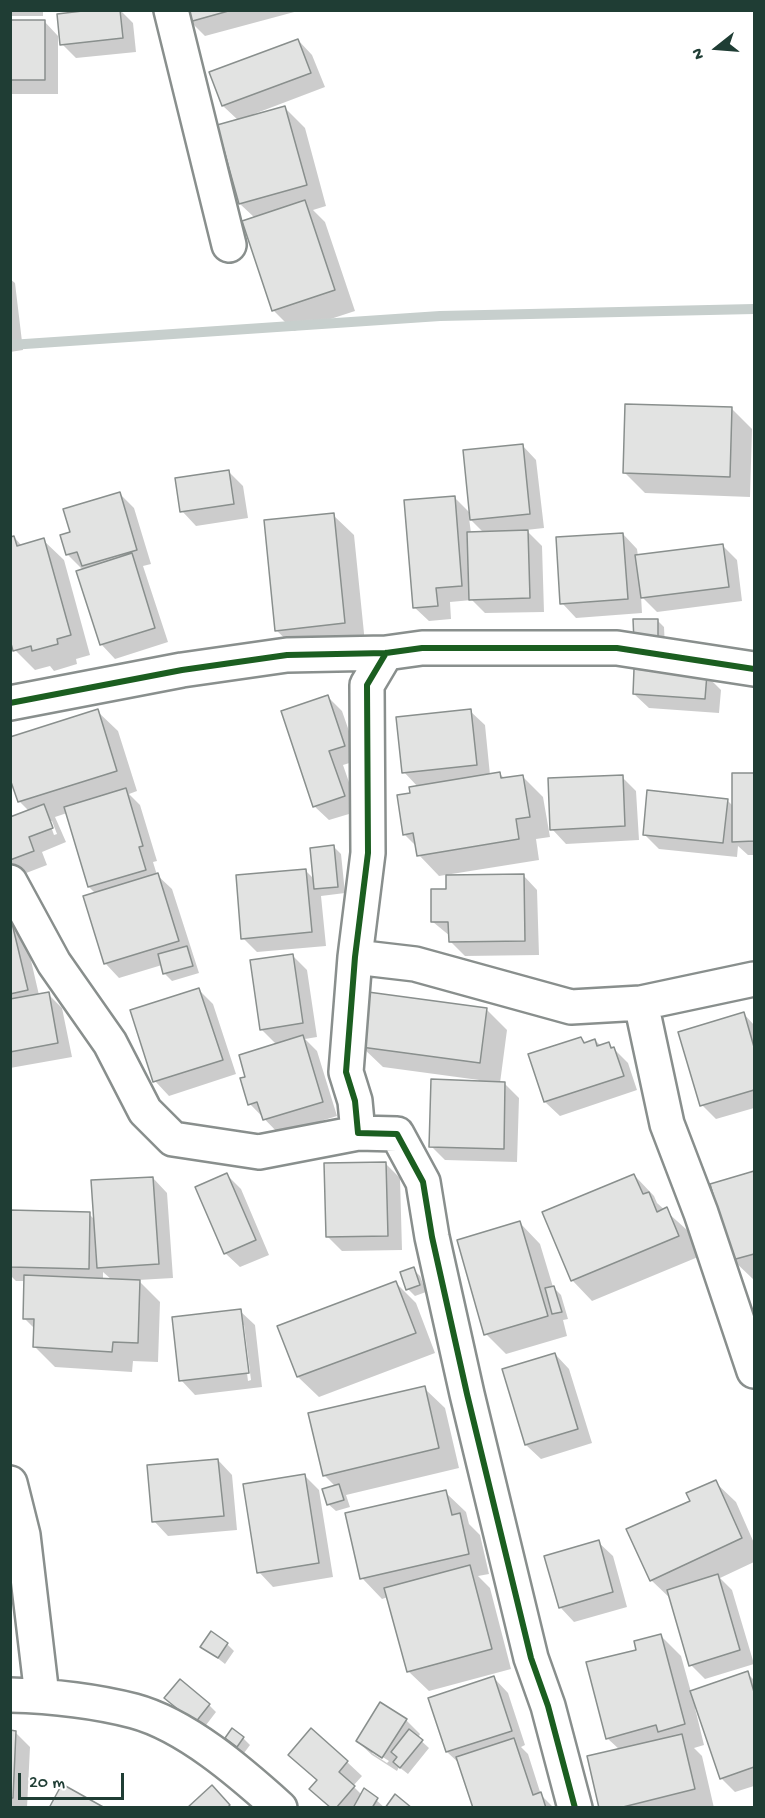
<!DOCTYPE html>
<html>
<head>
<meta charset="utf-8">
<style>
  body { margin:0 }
  #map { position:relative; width:765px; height:1818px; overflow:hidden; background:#fff; font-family:"Gochi Hand",sans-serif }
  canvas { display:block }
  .frame { position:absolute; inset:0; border:12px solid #1f3d34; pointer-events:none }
  .north { position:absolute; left:687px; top:18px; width:60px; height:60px; -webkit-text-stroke:4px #fff; paint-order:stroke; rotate:253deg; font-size:16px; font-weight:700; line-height:24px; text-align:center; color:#1f3d34 }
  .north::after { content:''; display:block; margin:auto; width:21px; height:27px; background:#1f3d34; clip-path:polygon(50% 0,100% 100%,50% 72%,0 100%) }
  .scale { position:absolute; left:18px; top:1773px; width:106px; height:27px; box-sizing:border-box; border:3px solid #1f3d34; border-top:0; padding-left:8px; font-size:18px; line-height:21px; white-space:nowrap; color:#1f3d34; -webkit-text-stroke:4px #fff; paint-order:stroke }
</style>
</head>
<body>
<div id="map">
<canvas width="765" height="1818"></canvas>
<div class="frame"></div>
<div class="north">N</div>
<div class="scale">20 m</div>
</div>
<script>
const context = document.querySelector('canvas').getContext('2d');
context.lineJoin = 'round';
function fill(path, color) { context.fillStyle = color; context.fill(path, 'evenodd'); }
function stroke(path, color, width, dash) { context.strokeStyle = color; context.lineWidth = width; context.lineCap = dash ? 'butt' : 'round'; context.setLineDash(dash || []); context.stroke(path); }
fill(new Path2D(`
  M10 10H43V16H10Z
  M105 10H120L133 23 136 52 76 58 62 44Z
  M187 10 298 11 205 36 190 21Z
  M10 21H44L58 36V94H10Z
  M298 40 312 55 325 87 254 114 255 116 285 108 305 128 326 206 313 210 325 222 355 311 294 331 274 311 244 222 255 218 240 204 238 120 223 106 211 73Z
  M10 279 15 283 23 350 10 352Z
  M732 409 752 429 750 497 645 493 625 473Z
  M522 445 536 460 544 528 526 530 542 546 544 612 485 613 472 600 450 602 451 619 429 621 414 607 455 498 471 514ZM469 518 484 533H471Z
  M229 472 243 486 248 518 196 526 182 511Z
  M120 494 134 508 151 564 143 566 168 642 115 659 101 644 83 570 67 554 72 533Z
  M333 515 354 535 365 643 297 650 276 630Z
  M623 534 637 549 638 556 722 545 737 560 742 601 657 612 641 596 642 613 576 618 562 603Z
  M14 537 22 546 43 540 64 560 90 655 76 659 77 664 54 671 50 666 35 670 15 650Z
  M657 620 664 627 665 648H643Z
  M706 675 721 690 719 713 649 708 634 694Z
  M328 697 342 711 359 760 343 765 359 811 329 820 314 806Z
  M97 711 118 731 137 791 129 794 140 805 157 861 153 862 157 875 172 889 199 973 172 981 164 973 162 965 119 978 105 963 96 894 89 887 67 813 55 817 66 842 42 852 47 865 21 875 10 864V819L29 811 19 801ZM49 821H52L57 834 54 835Z
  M470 711 485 725 490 775 499 773 505 779 522 776 543 797 550 837 536 839 539 860 439 876 419 855 417 847 405 835 412 794 418 787 404 772Z
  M733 775H754V855H748L738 846 737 857 659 849 644 834 727 800 733 806Z
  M622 777 636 791 639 840 566 844 552 829Z
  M334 847 341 854 345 893 321 896 326 946 257 952 243 938 306 871 315 880Z
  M523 875 537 890 539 955 465 956 450 941V936L433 922Z
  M10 913 23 926 39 995 48 994 62 1008 72 1057 10 1068Z
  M292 955 307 970 317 1037 305 1039 317 1051 337 1116 279 1134 250 1104 277 1045 261 1029Z
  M199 990 213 1004 236 1074 169 1096 155 1081Z
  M487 1010 507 1030 500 1083H504L519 1098 517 1162 445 1160 431 1146 479 1080 383 1067 362 1047Z
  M744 1014 754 1025V1108L716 1119 702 1105Z
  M581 1038 586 1043 595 1040 601 1046 608 1043 628 1063 637 1090 560 1116 545 1102Z
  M385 1163 400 1178 402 1250 342 1251 327 1236Z
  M754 1172V1280L733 1260 712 1185Z
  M227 1175 241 1189 269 1255 240 1267 225 1253Z
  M634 1175 654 1196 657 1203 687 1230 698 1257 592 1301 572 1280Z
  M153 1178 167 1193 173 1278 138 1280 160 1302 158 1362 133 1361 132 1372 55 1367 34 1346 35 1329 24 1318 26 1281H16L10 1275V1212L89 1214 95 1220ZM103 1272 112 1280H103Z
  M520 1223 540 1244 553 1287 561 1295 568 1319 563 1320 567 1336 506 1354 486 1334Z
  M413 1269 420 1276 426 1292 415 1296 408 1289Z
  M396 1283 416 1303 435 1353 319 1397 298 1377Z
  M240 1311 255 1325 262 1387 195 1395 181 1380ZM241 1325H244L251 1380 248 1381Z
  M555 1354 569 1369 592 1443 541 1459 526 1445Z
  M424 1388 445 1408 459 1468 346 1495 350 1507 336 1511 328 1504 335 1486 324 1475Z
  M218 1460 232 1475 237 1530 168 1536 154 1521Z
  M305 1476 319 1490 333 1577 273 1587 259 1572Z
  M715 1482 736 1502 754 1543V1562L720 1578 732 1590 754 1664 705 1679 691 1665 672 1600 651 1580 692 1501Z
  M445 1492 466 1512 469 1524 480 1535 489 1574 478 1576 490 1588 511 1669 429 1691 408 1671 388 1597 382 1599 362 1578Z
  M598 1542 613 1556 627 1607 574 1622 560 1607Z
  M661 1636 681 1656 691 1692 747 1673 754 1680V1786L735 1792 721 1778 697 1707 695 1708 704 1745 694 1748 702 1756 714 1808H600L620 1750 607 1738 638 1651Z
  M227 1644 234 1651 225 1664 202 1646Z
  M494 1678 508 1693 525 1745 521 1747 528 1754 541 1795 554 1808H475L461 1765 447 1752Z
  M173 1705H209L216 1712 203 1729Z
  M406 1720 420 1734 418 1738 429 1748 408 1774 399 1767 397 1771 372 1755 357 1741ZM372 1750 389 1761 387 1763 372 1753Z
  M10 1732H15L30 1747 27 1808H10Z
  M227 1738H243L250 1745 244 1753Z
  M290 1755 347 1762 362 1776 353 1786 362 1795 365 1790 385 1808H331L318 1781Z`), '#0003');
stroke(new Path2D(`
  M10 345 440 316 754 309`), '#c7cfcd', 10);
const building = new Path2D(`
  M91 10H120L123 38 60 45 57 14Z
  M186 10H232L189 22Z
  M10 20H45V80H10Z
  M298 39 311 73 222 106 209 72Z
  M285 106 307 185 239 204 217 125Z
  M305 200 335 290 272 311 242 221Z
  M625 404 732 407 730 477 623 473Z
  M523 444 530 514 470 520 463 450Z
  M229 470 234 504 180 512 175 478Z
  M120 492 137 550 82 566 77 552 66 555 60 535 70 532 63 509Z
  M455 496 462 586 436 588 438 606 413 608 404 500Z
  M334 513 345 623 275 631 264 520Z
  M528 530 530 598 469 600 467 532Z
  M623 533 628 599 560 604 556 537Z
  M14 536 17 546 44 538 71 635 57 639 58 644 32 651 31 646 13 651 10 640V537Z
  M723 544 729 587 641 598 635 555Z
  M132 553 155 628 100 645 76 571Z
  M633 619H658V641L634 642Z
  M634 669 707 674 705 699 633 694Z
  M328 695 345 746 329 751 345 796 313 807 281 711Z
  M98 709 117 771 18 802 10 779V737Z
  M471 709 477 765 402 773 396 717Z
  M500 772 501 778 523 775 530 817 516 819 519 839 417 856 413 833 403 835 397 795 410 793 409 787Z
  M732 773H754V841L732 842Z
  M623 775 625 826 550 830 548 778Z
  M126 788 143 846 139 847 146 870 88 887 64 807Z
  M647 790 728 799 723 843 643 835Z
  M44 804 53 828 29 837 34 851 10 860V817Z
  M334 845 338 887 314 889 310 848Z
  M306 869 312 932 241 939 236 875Z
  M158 873 179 941 104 964 83 896Z
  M524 874 525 941 449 942 448 922H431V889H446V875Z
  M10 915 28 990 10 994Z
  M187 946 193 966 163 974 158 954Z
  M293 954 303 1023 260 1030 250 960Z
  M199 988 223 1060 153 1082 130 1010Z
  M49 992 58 1043 10 1052V999Z
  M368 992 487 1008 480 1063 361 1047Z
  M744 1012 754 1047V1090L700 1106 678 1032Z
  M303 1035 323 1102 263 1120 257 1102 248 1105 240 1078 245 1077 239 1055Z
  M581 1037 584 1043 595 1039 597 1046 609 1042 611 1048 614 1047 624 1076 544 1102 528 1054Z
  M431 1079 505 1082 504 1149 429 1147Z
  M386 1162 388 1236 326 1237 324 1163Z
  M754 1171V1254L732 1260 710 1184Z
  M227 1173 256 1240 224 1254 195 1187Z
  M634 1174 643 1194 649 1192 657 1212 667 1207 679 1236 571 1281 542 1212Z
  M153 1177 159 1264 97 1268 91 1180Z
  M10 1210 90 1212 89 1269 10 1267Z
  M520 1221 548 1316 484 1335 457 1240Z
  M414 1267 420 1285 406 1290 400 1272Z
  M24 1275 140 1280 138 1343 113 1342 112 1352 33 1347 34 1319H23Z
  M396 1281 416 1333 297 1377 277 1326Z
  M554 1286 562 1312 552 1314 545 1288Z
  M241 1309 249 1373 179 1381 172 1317Z
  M555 1353 578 1429 525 1445 502 1369Z
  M425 1386 439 1448 323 1476 308 1413Z
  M218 1459 224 1516 152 1522 147 1465Z
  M305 1474 319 1563 257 1573 243 1484Z
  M716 1480 742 1538 650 1581 626 1529 690 1501 686 1493Z
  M339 1484 344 1500 327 1505 322 1489Z
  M446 1490 452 1515 460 1513 469 1554 360 1579 345 1513Z
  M599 1540 613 1592 559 1608 544 1556Z
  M470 1565 492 1649 407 1672 384 1588Z
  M718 1574 740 1650 689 1666 667 1590Z
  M211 1631 228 1643 218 1658 200 1647Z
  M661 1634 685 1724 658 1732 656 1725 606 1739 586 1662 636 1650 634 1641Z
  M748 1671 754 1692V1767L720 1779 690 1691Z
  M494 1676 512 1731 446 1752 428 1698Z
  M180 1679 210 1704 195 1723 164 1698Z
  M380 1702 407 1719 382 1758 356 1741Z
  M232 1728 244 1737 237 1747 225 1738Z
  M311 1728 348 1761 339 1772 355 1786 336 1808H331L309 1789 317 1780 288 1755Z
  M409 1729 423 1740 400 1768 393 1762 397 1757 391 1752Z
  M10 1730 16 1731 13 1798H10Z
  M682 1734 695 1789 619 1808H599L587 1756Z
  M514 1738 533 1795 541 1792 546 1808H473L456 1757Z
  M62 1784 105 1808H49Z
  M212 1785 230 1805 227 1808H187Z
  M364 1788 378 1798 372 1808H353Z
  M395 1794 412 1808H385Z`);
fill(building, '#e2e3e2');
stroke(building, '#898f8d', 1.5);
const street = new Path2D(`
  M171 10 229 245
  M386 653 367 685 368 853 355 957 346 1072 355 1101 358 1133 397 1134 423 1182 432 1237 467 1394 531 1658 548 1706 575 1808
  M10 703 182 670 287 655 386 653 422 648H617L754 669
  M10 882 54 963 110 1043 145 1111 173 1139 259 1152 358 1133
  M355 957 415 964 571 1007 641 1003 754 979
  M641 1003 667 1124 701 1213 754 1371
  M10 1483 23 1535 42 1696
  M10 1695C51 1696 95 1701 134 1711 186 1725 240 1772 280 1808`);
stroke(street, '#898f8d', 38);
stroke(street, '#fff', 33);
stroke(new Path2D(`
  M386 653 367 685 368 853 355 957 346 1072 355 1101 358 1133 397 1134 423 1182 432 1237 467 1394 531 1658 548 1706 575 1808
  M10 703 182 670 287 655 386 653 422 648H617L754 669`), '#1b5e20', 6);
</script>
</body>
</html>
